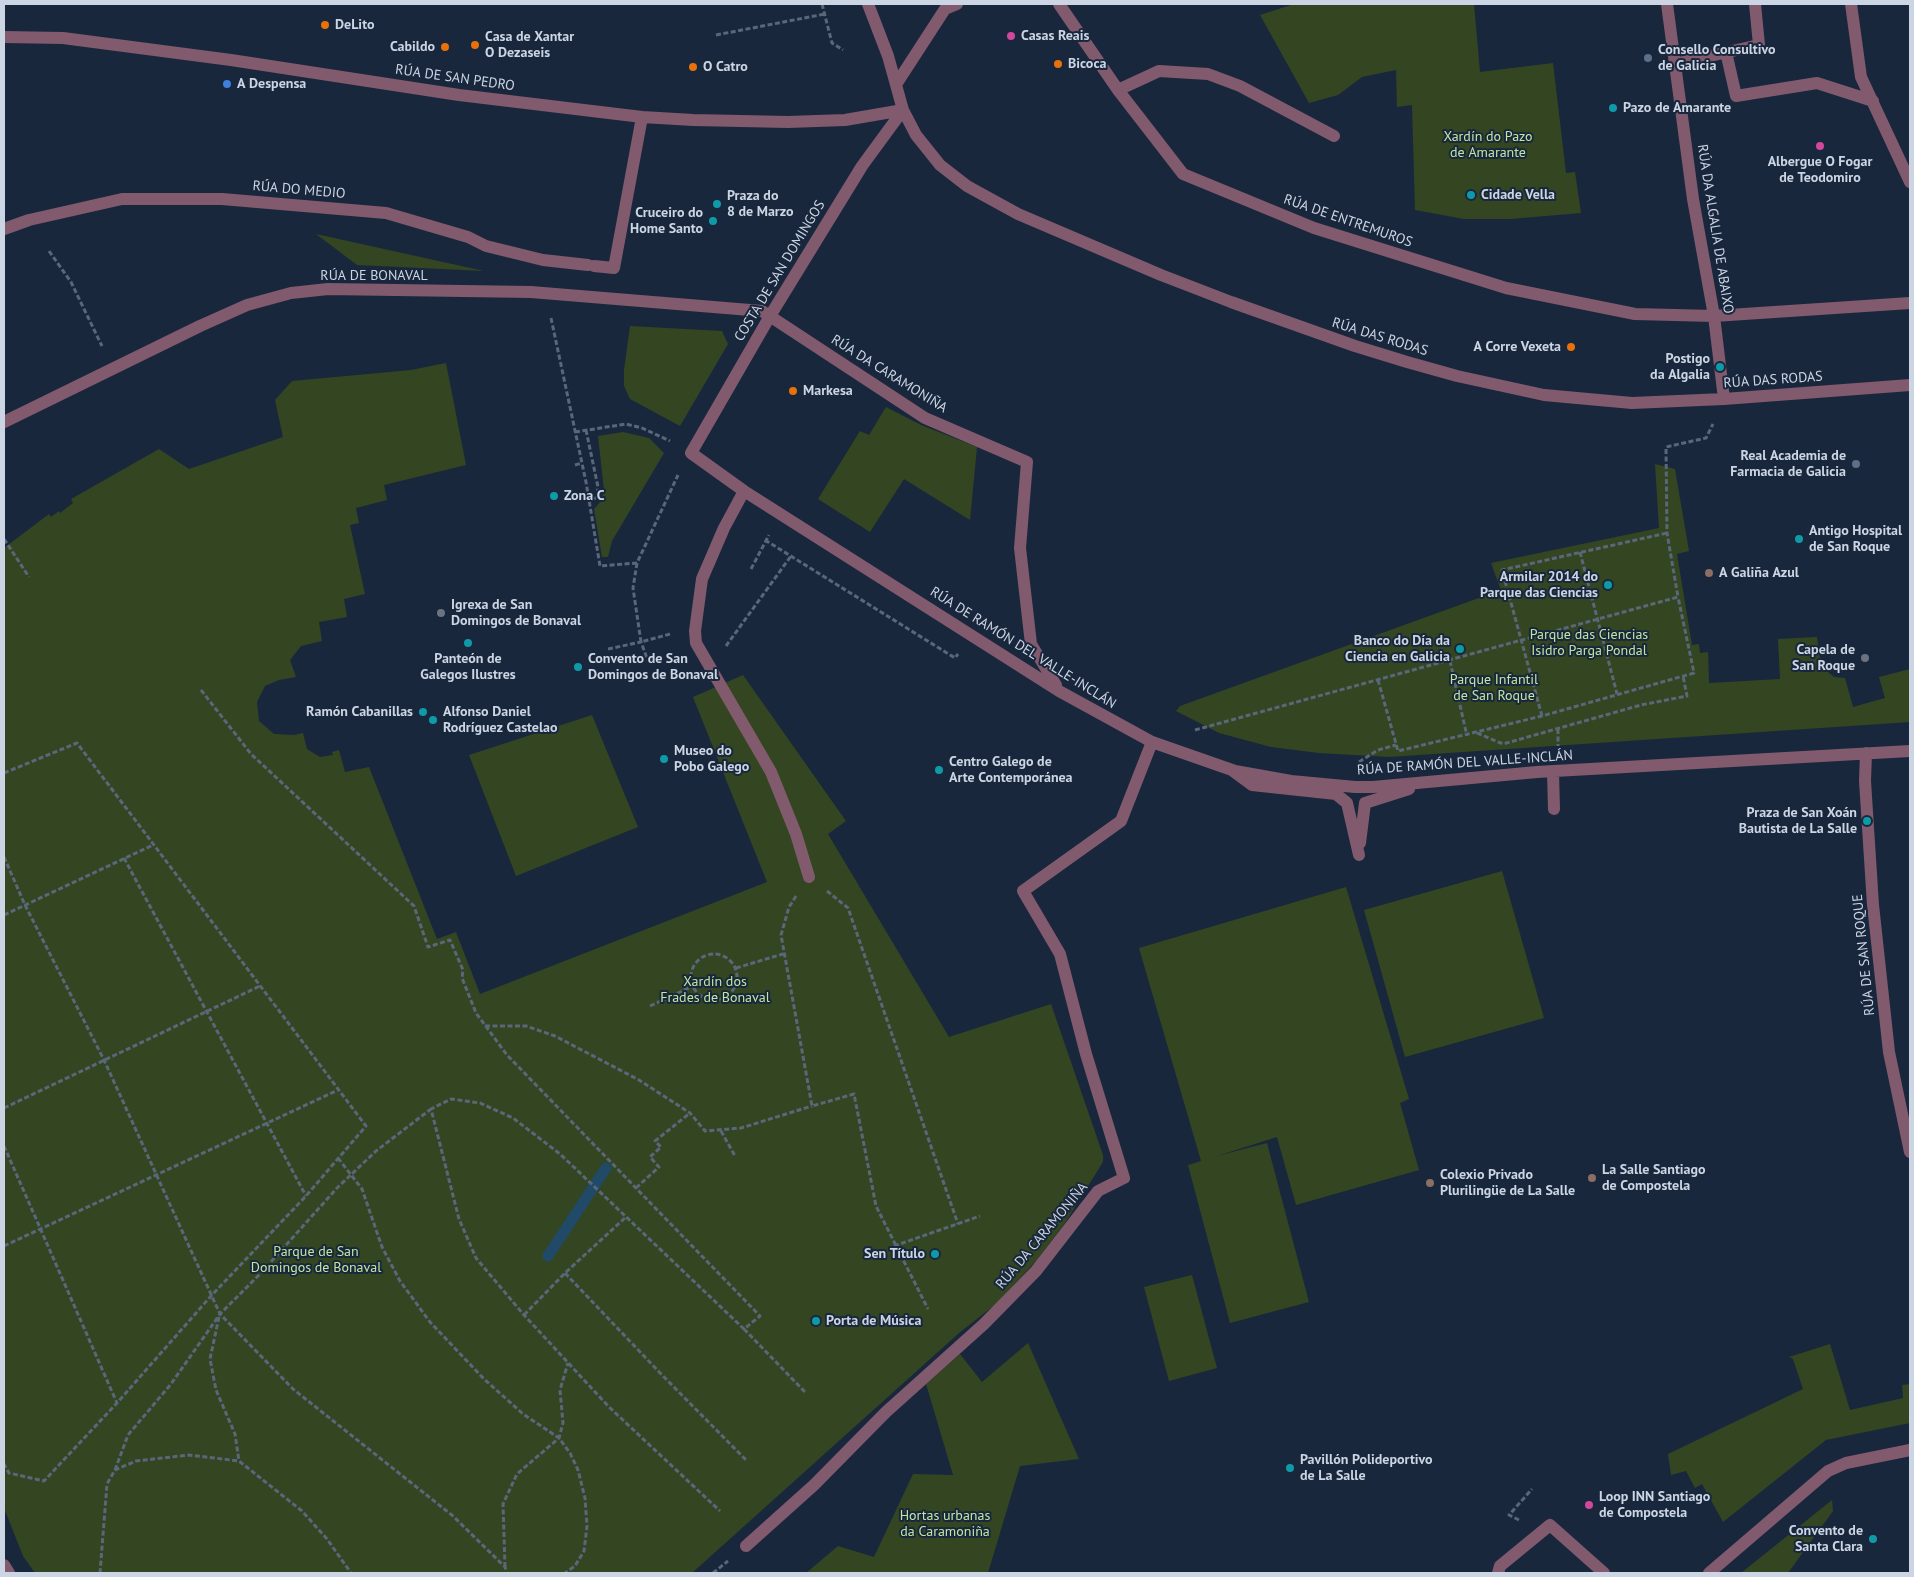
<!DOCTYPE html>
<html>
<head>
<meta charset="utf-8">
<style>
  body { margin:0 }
  #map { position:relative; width:1914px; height:1577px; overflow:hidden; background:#19273d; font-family:"PT Sans",sans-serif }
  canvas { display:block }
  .frame { position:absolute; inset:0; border:5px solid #cbd5e3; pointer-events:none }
</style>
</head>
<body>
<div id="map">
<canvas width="1914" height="1577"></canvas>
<div class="frame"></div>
</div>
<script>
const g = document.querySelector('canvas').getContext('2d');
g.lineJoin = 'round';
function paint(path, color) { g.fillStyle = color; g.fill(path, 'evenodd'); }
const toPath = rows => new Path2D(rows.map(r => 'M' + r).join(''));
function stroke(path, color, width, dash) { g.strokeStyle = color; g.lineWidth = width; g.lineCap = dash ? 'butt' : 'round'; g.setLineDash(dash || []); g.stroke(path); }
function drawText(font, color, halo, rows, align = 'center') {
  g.font = font + ' "PT Sans",sans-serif'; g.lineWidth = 4; g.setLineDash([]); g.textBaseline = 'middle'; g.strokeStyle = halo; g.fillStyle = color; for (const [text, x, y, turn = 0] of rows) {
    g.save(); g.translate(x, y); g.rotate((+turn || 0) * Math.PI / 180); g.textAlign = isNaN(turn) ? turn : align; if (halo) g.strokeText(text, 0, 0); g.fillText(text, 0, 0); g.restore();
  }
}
paint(toPath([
  [1294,4,1474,4,1480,72,1553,63,1566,173,1575,172,1581,213,1510,219,1464,219,1415,210,1412,105,1397,107,1396,70,1362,77,1338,95,1309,103,1260,15],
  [316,234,484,271,357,265],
  [630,326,722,331,728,344,680,426,630,399,624,386,624,370],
  [446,363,466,465,384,485,387,500,356,508,359,523,350,525,365,594,344,599,347,617,319,622,322,641,301,646,290,660,296,677,279,680,265,686,257,702,259,721,274,734,294,735,303,733,307,749,320,757,333,755,332,752,339,750,345,772,369,767,437,939,456,932,480,994,767,882,693,697,743,675,846,821,828,834,949,1037,1051,1004,1103,1155,1103,1162,1065,1223,1036,1261,996,1304,959,1333,692,1573,35,1573,23,1556,4,1508,4,548,49,514,51,517,59,511,60,513,73,503,71,499,159,449,189,469,283,437,275,400,292,381,411,370],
  [886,407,921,425,977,447,970,520,904,479,870,532,818,499,860,431,869,435],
  [623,432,649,438,664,453,612,541,608,557,602,557,594,509,601,501,604,490,598,436],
  [1655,464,1675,469,1689,551,1677,554,1692,645,1699,644,1700,653,1708,652,1709,683,1780,679,1778,639,1817,637,1821,666,1834,677,1845,678,1853,707,1885,698,1879,677,1910,669,1910,722,1389,757,1319,753,1271,747,1219,733,1176,711,1180,706,1501,590,1491,563,1659,528],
  [592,715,638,827,516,876,469,755],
  [1502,871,1544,1018,1405,1057,1364,910],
  [1346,887,1409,1099,1400,1103,1419,1170,1296,1205,1277,1137,1217,1156,1267,1143,1309,1302,1230,1323,1188,1165,1201,1161,1139,948],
  [1192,1275,1217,1368,1169,1381,1144,1287],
  [1028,1343,1079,1459,1020,1466,988,1573,806,1573,838,1546,874,1557,913,1474,953,1475,926,1384,960,1354,982,1382],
  [1830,1344,1850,1410,1903,1398,1902,1385,1910,1384,1910,1423,1826,1440,1723,1522,1702,1484,1695,1488,1686,1471,1671,1475,1668,1454,1803,1389,1793,1359,1789,1357],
  [1832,1500,1833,1511,1788,1573,1741,1573]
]), '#334621');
stroke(toPath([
  [548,1256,606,1168]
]), '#214a68', 11);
stroke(toPath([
  [822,4,832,43,843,50],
  [716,35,825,14],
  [49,251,71,282,102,346],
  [551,318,586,482,600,566,637,563],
  [586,430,598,487,597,497,589,502],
  [575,432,626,424,642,428,670,441],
  [575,465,582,463],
  [4,539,29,577],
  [765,540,955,658,958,654],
  [1580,552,1617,694],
  [751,569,769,535],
  [670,634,641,642,633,588,637,563,678,475],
  [726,646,791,556],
  [608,649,641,642,648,661],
  [1450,661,1467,736],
  [1378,680,1398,751,1542,716,1694,673,1678,597],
  [201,690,251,754,414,906,428,947,450,940,463,970,462,978,476,1013,507,1055,760,1316,744,1329,560,1154,513,1118,480,1103,451,1099,431,1109,459,1219,476,1258,524,1315,609,1407,720,1511],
  [1542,716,1502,570,1667,533],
  [1558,729,1558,746],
  [1195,730,1678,597,1667,533,1666,447,1706,438,1713,424],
  [1477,733,1503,744,1641,705,1687,696,1683,676],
  [1359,762,1378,750,1396,745],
  [4,773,77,743,366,1126,306,1196,211,1296,117,1403,44,1481,9,1473,4,1464],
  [4,857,25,905,104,1060,220,1314,293,1389,453,1516,505,1567,507,1573],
  [124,858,306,1196],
  [827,891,848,908,958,1224],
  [796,896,789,907,781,935,812,1106,854,1094,876,1206,928,1309],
  [4,915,153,845],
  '691 977a23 23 0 1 1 46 0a23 23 0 1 1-46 0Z',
  [736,968,783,954],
  [650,1006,693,986],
  [485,1026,526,1026,555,1036,639,1080,690,1113,705,1131,741,1128,812,1106],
  [4,1108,260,986],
  [721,1131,735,1156],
  [4,1146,117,1403],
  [338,1158,362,1189,382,1247,400,1281,430,1322,484,1379,523,1414,559,1438,570,1453,578,1470,585,1498,587,1526,584,1551,575,1566,565,1573],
  [636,1188,659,1167,650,1157,661,1147,655,1141,690,1113],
  [4,1246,338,1090],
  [894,1246,980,1216],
  [565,1273,662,1375,747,1461],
  [524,1315,565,1273,626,1217],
  [219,1317,210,1359,216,1390,235,1434,239,1461],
  [744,1329,805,1392],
  [115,1470,128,1435,171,1384,220,1314,262,1272,337,1188,376,1151,431,1109],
  [1519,1520,1509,1515,1532,1489],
  [505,1567,503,1504,517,1474,559,1438,563,1423,560,1390,568,1363],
  [100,1573,107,1484,115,1470,136,1461,189,1455,239,1461,302,1511,327,1539,351,1573],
  [713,1573,728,1561]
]), '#5a6679', 3, [5, 2.5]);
stroke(toPath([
  [868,4,888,56,903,110,916,135,940,165,967,186,1018,214,1161,275,1231,302,1355,346,1407,362,1457,376,1544,395,1632,403,1724,399,1910,385],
  [1059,4,1118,90,1183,174,1314,228,1506,288,1635,314,1714,316,1910,303],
  [1667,4,1693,199,1714,316,1724,399],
  [1851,4,1861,77,1910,182],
  [4,37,63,38,231,60,459,95,642,117,693,120,788,122,845,120,903,110],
  [1726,52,1736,96,1817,83,1873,101],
  [1674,64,1759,45,1755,4],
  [897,83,945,9,957,4],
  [1118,90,1159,71,1208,74,1240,86,1334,136],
  [903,110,862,166,770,316,691,453,744,491,1059,691,1152,742,1235,771,1291,781,1355,787,1373,787,1537,772,1910,751],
  [4,229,29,220,122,199,222,199,386,213,468,237,486,246,543,260,588,265],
  [594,266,614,268,642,117],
  [4,422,200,326,247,305,291,293,328,289,531,292,762,311,925,418,1027,462,1020,548,1031,644,1056,685],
  [744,491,724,528,702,579,695,631,696,643,771,772,796,834,809,877],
  [1866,753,1865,781,1873,905,1889,1052,1910,1152],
  [1233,771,1252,785,1336,794,1347,803,1359,855],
  [1553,772,1554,809],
  [1360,843,1365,803,1409,789],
  [746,1546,814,1485,886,1412,984,1324,1036,1271,1098,1191,1124,1178,1086,1054,1060,954,1023,891,1121,821,1152,742],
  [4,1565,9,1573],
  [1498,1573,1500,1566,1550,1525,1604,1573],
  [1709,1573,1828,1471,1846,1463,1910,1450]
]), '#815a6e', 12);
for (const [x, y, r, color] of [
  [325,25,5,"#e8710a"],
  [1011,36,5,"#d1479c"],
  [475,45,5,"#e8710a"],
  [445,47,5,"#e8710a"],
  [1648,58,5,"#5c6f8a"],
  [1058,64,5,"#e8710a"],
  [693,67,5,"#e8710a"],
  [227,84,5,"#3f7fe0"],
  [1613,108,5,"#0f9aa8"],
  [1820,146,5,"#d1479c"],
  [1471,195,5,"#0f9aa8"],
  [717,204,5,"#0f9aa8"],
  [713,221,5,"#0f9aa8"],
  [1571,347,5,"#e8710a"],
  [1720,367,5,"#0f9aa8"],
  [793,391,5,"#e8710a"],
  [1856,464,5,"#5c6f8a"],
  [554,496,5,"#0f9aa8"],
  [1799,539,5,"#0f9aa8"],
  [1709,573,5,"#8d6e63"],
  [1608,585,5,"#0f9aa8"],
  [441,613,5,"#6b7280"],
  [468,643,5,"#0f9aa8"],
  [1460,649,5,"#0f9aa8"],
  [1865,658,5,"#6b7280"],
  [578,667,5,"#0f9aa8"],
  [423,712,5,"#0f9aa8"],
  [433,720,5,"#0f9aa8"],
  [664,759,5,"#0f9aa8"],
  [939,770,5,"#0f9aa8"],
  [1867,821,5,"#0f9aa8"],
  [1592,1178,5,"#8d6e63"],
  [1430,1183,5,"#8d6e63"],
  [935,1254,5,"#0f9aa8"],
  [816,1321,5,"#0f9aa8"],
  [1290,1468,5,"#0f9aa8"],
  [1589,1505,5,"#d1479c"],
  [1873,1539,5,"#0f9aa8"]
]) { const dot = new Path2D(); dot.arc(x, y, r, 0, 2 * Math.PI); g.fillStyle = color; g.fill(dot); stroke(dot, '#19273d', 2); }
drawText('bold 14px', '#cbd5e3', '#19273d', [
  ["DeLito",335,25],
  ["Casas Reais",1021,36],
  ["Casa de Xantar",485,37],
  ["O Dezaseis",485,53],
  ["Cabildo",435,47,"right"],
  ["Consello Consultivo",1658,50],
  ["de Galicia",1658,66],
  ["Bicoca",1068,64],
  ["O Catro",703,67],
  ["A Despensa",237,84],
  ["Pazo de Amarante",1623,108],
  ["Albergue O Fogar",1820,162,"center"],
  ["de Teodomiro",1820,178,"center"],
  ["Cidade Vella",1481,195],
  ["Praza do",727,196],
  ["8 de Marzo",727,212],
  ["Cruceiro do",703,213,"right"],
  ["Home Santo",703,229,"right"],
  ["A Corre Vexeta",1561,347,"right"],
  ["Postigo",1710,359,"right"],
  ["da Algalia",1710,375,"right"],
  ["Markesa",803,391],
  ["Real Academia de",1846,456,"right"],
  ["Farmacia de Galicia",1846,472,"right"],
  ["Zona C",564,496],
  ["Antigo Hospital",1809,531],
  ["de San Roque",1809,547],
  ["A Galiña Azul",1719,573],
  ["Armilar 2014 do",1598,577,"right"],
  ["Parque das Ciencias",1598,593,"right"],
  ["Igrexa de San",451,605],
  ["Domingos de Bonaval",451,621],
  ["Banco do Día da",1450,641,"right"],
  ["Ciencia en Galicia",1450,657,"right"],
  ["Capela de",1855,650,"right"],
  ["San Roque",1855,666,"right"],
  ["Panteón de",468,659,"center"],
  ["Galegos Ilustres",468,675,"center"],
  ["Convento de San",588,659],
  ["Domingos de Bonaval",588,675],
  ["Ramón Cabanillas",413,712,"right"],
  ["Alfonso Daniel",443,712],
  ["Rodríguez Castelao",443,728],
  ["Museo do",674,751],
  ["Pobo Galego",674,767],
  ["Centro Galego de",949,762],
  ["Arte Contemporánea",949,778],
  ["Praza de San Xoán",1857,813,"right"],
  ["Bautista de La Salle",1857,829,"right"],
  ["La Salle Santiago",1602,1170],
  ["de Compostela",1602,1186],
  ["Colexio Privado",1440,1175],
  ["Plurilingüe de La Salle",1440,1191],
  ["Sen Título",925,1254,"right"],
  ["Porta de Música",826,1321],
  ["Pavillón Polideportivo",1300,1460],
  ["de La Salle",1300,1476],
  ["Loop INN Santiago",1599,1497],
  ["de Compostela",1599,1513],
  ["Convento de",1863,1531,"right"],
  ["Santa Clara",1863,1547,"right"]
], 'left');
drawText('14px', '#cbd5e3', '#19273d', [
  ["RÚA DE SAN PEDRO",455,78,8],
  ["RÚA DO MEDIO",299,190,5],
  ["RÚA DE ENTREMUROS",1348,221,19],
  ["RÚA DA ALGALIA DE ABAIXO",1715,229,81],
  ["COSTA DE SAN DOMINGOS",780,271,-59],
  ["RÚA DE BONAVAL",374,276],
  ["RÚA DAS RODAS",1380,337,17],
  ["RÚA DA CARAMONIÑA",889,374,32],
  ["RÚA DAS RODAS",1773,380,-4],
  ["RÚA DE RAMÓN DEL VALLE-INCLÁN",1023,648,32],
  ["RÚA DE RAMÓN DEL VALLE-INCLÁN",1465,763,-4],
  ["RÚA DE SAN ROQUE",1864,955,-96],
  ["RÚA DA CARAMONIÑA",1042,1236,-50]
]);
drawText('14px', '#c1e6a2', '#19273d', [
  ["Xardín do Pazo",1488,137],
  ["de Amarante",1488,153],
  ["Parque das Ciencias",1589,635],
  ["Isidro Parga Pondal",1589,651],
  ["Parque Infantil",1494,680],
  ["de San Roque",1494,696],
  ["Xardín dos",715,982],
  ["Frades de Bonaval",715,998],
  ["Parque de San",316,1252],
  ["Domingos de Bonaval",316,1268],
  ["Hortas urbanas",945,1516],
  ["da Caramoniña",945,1532]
]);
</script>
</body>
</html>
